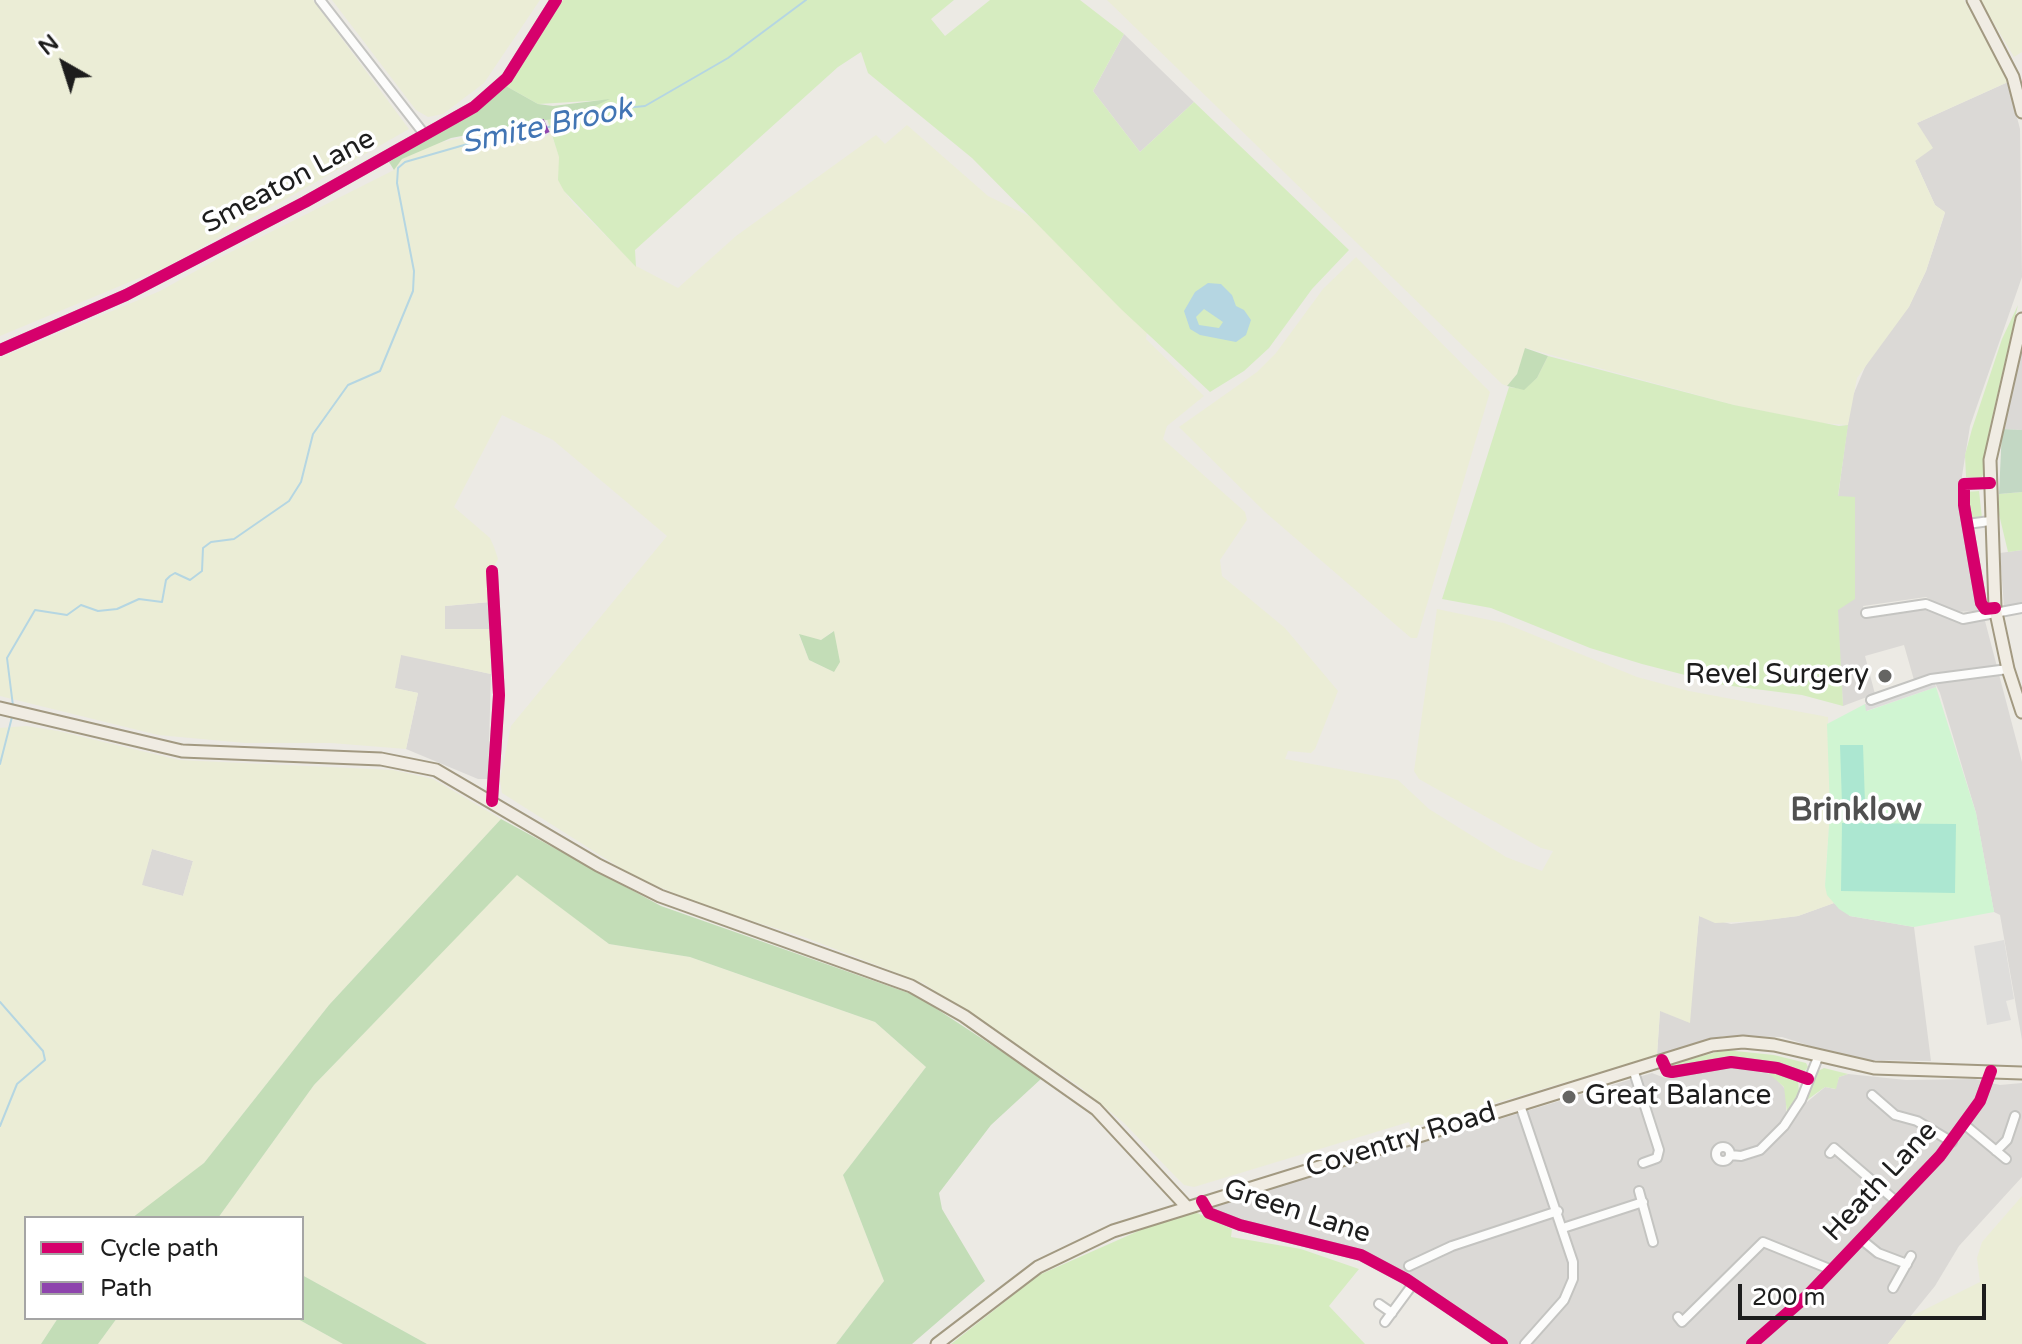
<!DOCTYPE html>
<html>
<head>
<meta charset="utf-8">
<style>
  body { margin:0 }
  #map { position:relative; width:2022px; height:1344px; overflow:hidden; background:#eceae4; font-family:"Varela Round",sans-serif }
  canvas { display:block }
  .legend { position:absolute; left:24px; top:1216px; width:280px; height:104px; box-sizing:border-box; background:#fff; border:2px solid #a5a5a5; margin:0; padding:10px 14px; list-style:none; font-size:24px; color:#1d1d1d }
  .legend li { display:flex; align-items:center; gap:16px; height:40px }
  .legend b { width:40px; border:2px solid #a5a5a5 }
  .north { position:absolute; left:24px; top:24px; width:80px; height:80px; -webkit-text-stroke:6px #fff; paint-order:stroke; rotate:321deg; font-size:22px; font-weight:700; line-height:32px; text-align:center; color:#1d1d1d }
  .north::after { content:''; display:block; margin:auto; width:28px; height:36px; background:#1d1d1d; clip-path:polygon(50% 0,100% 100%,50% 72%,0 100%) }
  .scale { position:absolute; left:1738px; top:1284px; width:248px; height:36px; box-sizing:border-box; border:4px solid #1d1d1d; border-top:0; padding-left:10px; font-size:24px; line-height:28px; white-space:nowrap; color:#1d1d1d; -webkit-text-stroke:6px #fff; paint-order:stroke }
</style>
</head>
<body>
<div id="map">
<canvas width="2022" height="1344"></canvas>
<ul class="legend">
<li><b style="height:10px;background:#d6006c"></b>Cycle path</li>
<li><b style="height:10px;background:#8e44ad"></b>Path</li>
</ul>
<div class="north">N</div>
<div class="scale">200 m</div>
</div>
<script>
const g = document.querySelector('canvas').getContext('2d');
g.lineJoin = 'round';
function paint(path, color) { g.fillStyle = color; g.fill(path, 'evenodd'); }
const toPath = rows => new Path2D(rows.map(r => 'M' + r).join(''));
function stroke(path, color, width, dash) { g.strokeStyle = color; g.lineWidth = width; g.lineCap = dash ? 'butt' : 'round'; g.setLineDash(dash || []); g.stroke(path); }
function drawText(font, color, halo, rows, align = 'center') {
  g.font = font + ' "Varela Round",sans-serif'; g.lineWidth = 7; g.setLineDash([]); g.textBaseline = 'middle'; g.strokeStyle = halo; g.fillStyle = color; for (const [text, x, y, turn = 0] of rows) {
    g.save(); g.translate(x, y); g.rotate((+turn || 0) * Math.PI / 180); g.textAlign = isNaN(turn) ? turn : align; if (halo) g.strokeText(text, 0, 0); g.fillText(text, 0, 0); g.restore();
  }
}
paint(toPath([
  [1124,34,1194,102,1140,152,1093,91],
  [2008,82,2020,129,2022,277,1970,426,1961,482,1982,611,1953,612,1926,597,1863,606,1865,618,1925,609,1954,619,1985,621,2022,762,2022,1040,2000,915,1994,912,1976,813,1940,693,1931,675,1914,680,1904,645,1865,656,1875,694,1843,706,1837,610,1854,497,1838,497,1851,400,1868,360,1909,306,1926,271,1945,213,1935,205,1915,161,1917,123],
  [2022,344,2022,430,2002,429],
  [2022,550,2022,602,2004,607,2000,553],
  [490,602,490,629,445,629,445,606],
  [401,654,491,674,488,779,478,779,406,749,418,693,394,688],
  [152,849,193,861,183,896,141,885],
  [1834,903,1850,916,1914,927,1931,1061,1855,1060,1782,1037,1724,1036,1657,1055,1660,1010,1689,1022,1699,916,1731,924,1798,916],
  [1727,1067,1772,1074,1786,1090,1786,1112,1795,1117,1801,1107,1825,1087,1835,1089,1839,1077,1848,1074,1906,1080,1975,1079,2000,1085,2022,1083,2022,1177,1959,1246,1935,1286,1888,1344,1496,1344,1368,1260,1216,1214,1209,1207,1652,1073,1665,1078]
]), '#dbd9d6');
paint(toPath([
  [0,0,313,0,409,129,168,266,0,336],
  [332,0,540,0,484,83,443,114,428,117,416,110],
  [1107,0,1964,0,2008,82,1917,123,1933,148,1915,161,1935,205,1945,212,1926,271,1909,307,1857,378,1848,425,1821,423,1734,405,1526,348,1517,374,1507,386,1502,384],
  [1980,0,2022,0,2022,52,2014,57],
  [530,123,540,141,551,133,559,156,564,191,573,203,636,266,678,288,736,236,876,135,885,144,907,125,988,196,1029,216,1147,331,1146,339,1204,396,1167,426,1163,439,1245,512,1247,520,1220,560,1222,576,1285,628,1338,691,1315,749,1311,753,1288,751,1285,759,1398,780,1429,809,1506,857,1542,871,1553,851,1541,848,1419,779,1414,771,1437,609,1504,623,1637,677,1689,691,1828,717,1830,810,1825,886,1834,903,1798,916,1760,921,1715,923,1699,916,1690,1023,1660,1011,1657,1055,1411,1128,1409,1122,1194,1187,1184,1185,1176,1177,1124,1123,1079,1086,923,983,804,937,710,908,633,876,502,793,500,779,511,726,667,536,553,440,502,415,454,507,490,538,494,547,498,559,492,571,490,602,445,606,445,629,490,629,491,674,401,655,395,688,418,693,406,749,331,743,245,743,158,735,0,696,0,358,160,291,219,258,394,170,402,159,433,144],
  [833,631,834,672,809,660,799,635,821,640],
  [1356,257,1490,392,1417,638,1411,638,1265,512,1179,427,1257,372,1276,353,1323,289],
  [26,726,58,731,179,760,393,770,433,779,501,819,329,1005,204,1163,171,1192,132,1218,26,1218,26,1318,58,1318,41,1344,0,1344,0,728],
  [152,849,193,861,183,896,142,885],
  [517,874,609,944,690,957,875,1022,926,1067,843,1175,884,1281,836,1344,427,1344,302,1275,302,1218,218,1218,314,1085],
  [2022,1196,2022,1344,1888,1344,1908,1318,1980,1282,1977,1258,1982,1242],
  [117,1318,296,1318,343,1344,98,1344]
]), '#ebedd6');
paint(toPath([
  [563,0,954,0,931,19,945,36,990,0,1080,0,1124,34,1093,91,1140,152,1194,102,1349,250,1312,289,1269,348,1244,371,1210,392,1121,309,972,158,868,73,861,52,838,67,635,250,636,267,564,191,558,180,559,157,547,119,578,114,606,100,538,104,506,86],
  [2018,305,1989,431,1985,472,1981,478,1966,477,1965,455,1972,429,2002,339],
  [1548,356,1734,405,1839,426,1848,425,1838,496,1855,497,1855,599,1838,610,1843,706,1802,695,1724,685,1642,664,1590,648,1491,608,1442,599,1509,387,1524,389,1537,378],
  [1979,491,1982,518,1971,520,1966,492],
  [2022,492,2022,550,2008,552,1998,510,1999,494],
  [1725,1050,1774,1055,1806,1063,1808,1067,1803,1073,1773,1064,1724,1059,1670,1068,1668,1065],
  [1824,1068,1848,1074,1839,1077,1836,1089,1825,1087,1807,1100,1814,1073],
  [1766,1071,1798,1080,1799,1092,1787,1113,1784,1087],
  [1179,1213,1197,1213,1232,1229,1231,1237,1301,1249,1359,1269,1329,1306,1365,1344,951,1344,1039,1275]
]), '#d6ecc0');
paint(toPath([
  [506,86,538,104,553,106,610,99,578,114,451,138,402,159,394,170,389,162,483,105],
  [1525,348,1548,356,1537,378,1524,390,1507,386,1517,374],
  [834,631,840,662,834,672,809,660,799,634,821,640],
  [501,819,661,906,917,996,1042,1078,991,1125,939,1193,942,1209,985,1281,912,1344,836,1344,884,1281,843,1175,926,1067,875,1022,690,957,609,944,517,875,314,1085,218,1218,132,1218,204,1163,329,1005],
  [302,1275,427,1344,343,1344,296,1318,302,1318],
  [58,1318,117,1318,98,1344,41,1344]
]), '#c3ddb7');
paint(toPath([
  [2002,429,2022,430,2022,492,1999,494]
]), '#c3d8c4');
paint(toPath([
  [1936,687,1976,813,1994,912,1914,927,1850,916,1839,909,1827,895,1825,886,1830,810,1827,724,1865,704,1867,711]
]), '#d0f5d2');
paint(toPath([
  [1840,745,1863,745,1865,803,1842,804],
  [1842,823,1956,824,1955,893,1841,891]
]), '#ace7d1');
paint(toPath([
  [1934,681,1936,687,1866,711,1865,704],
  [2004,940,2014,999,2006,1001,2011,1020,1987,1025,1974,946]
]), '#dedddb');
paint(toPath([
  [1208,283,1221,284,1232,295,1236,306,1244,310,1251,320,1246,335,1236,342,1200,335,1190,329,1184,311,1195,292],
  [1204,309,1223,322,1219,328,1199,325,1196,317]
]), '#b5d6e2');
stroke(toPath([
  [13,706,7,658,35,610,67,615,81,605,98,611,117,609,139,599,162,602,166,580,170,576,175,573,190,580,202,571,203,548,211,542,234,539,289,501,301,482,313,434,348,385,380,371,413,291,414,271,397,183,398,168,405,162,499,135,555,126,615,109,645,106,728,58,806,0],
  [0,764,12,717],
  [0,1002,43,1051,45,1060,17,1084,0,1126]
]), '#b5d6e2', 2);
const minor = toPath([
  [320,0,425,135],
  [0,350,126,295,305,202,474,107,507,78,556,0],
  [1990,483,1964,484,1964,505,1981,603,1985,609,1995,608],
  [1967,524,1990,521],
  [1866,613,1926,604,1963,619,2022,608],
  [1871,700,1931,679,2008,669],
  [492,801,499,695,492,571],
  [1662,1060,1667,1071,1672,1072,1731,1062,1777,1068,1808,1079],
  [1633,1069,1659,1150,1657,1158,1643,1163],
  [1872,1095,1895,1115,1917,1121,1952,1142],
  [1520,1105,1573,1262,1573,1279,1564,1300,1525,1344],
  [1965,1125,2006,1159],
  '1716 1154a7 7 0 1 1 14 0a7 7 0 1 1-14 0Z',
  [1996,1151,2007,1140,2015,1116],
  [1830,1153,1834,1148,1897,1202],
  [1730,1155,1741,1156,1760,1150,1784,1126,1801,1100,1819,1055],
  [1639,1191,1653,1242],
  [1202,1201,1209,1213,1240,1225,1361,1255,1406,1279,1502,1344],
  [1563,1228,1643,1202],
  [1862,1240,1878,1253,1907,1264],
  [1409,1266,1452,1246,1558,1211],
  [1893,1288,1911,1256],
  [1379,1304,1392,1313],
  [1678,1317,1682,1322,1763,1242,1832,1270],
  [1385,1322,1413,1284],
  [1752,1344,1809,1294,1940,1156,1980,1101,1991,1071]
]);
const major = toPath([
  [1973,0,2013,77,2022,112],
  [2022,319,1990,460,1995,608,2008,669,2022,712],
  [0,708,182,751,381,759,436,770,598,865,660,896,911,986,964,1016,1096,1109,1186,1206],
  [937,1344,1038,1267,1113,1231,1712,1045,1743,1042,1774,1045,1874,1068,2022,1073]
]);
stroke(minor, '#c4c4c1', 12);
stroke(major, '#a29981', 15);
stroke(minor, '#fcfcfb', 8);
stroke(major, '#f0ece3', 11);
stroke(toPath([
  [539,121,545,134]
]), '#8e44ad', 10, [20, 10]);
stroke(toPath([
  [0,350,126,295,305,202,474,107,507,78,556,0],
  [1990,483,1964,484,1964,505,1981,603,1985,609,1995,608],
  [492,801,499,695,492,571],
  [1662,1060,1667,1071,1672,1072,1731,1062,1777,1068,1808,1079],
  [1202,1201,1209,1213,1240,1225,1361,1255,1406,1279,1502,1344],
  [1752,1344,1809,1294,1940,1156,1980,1101,1991,1071]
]), '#d6006c', 12);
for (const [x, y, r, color] of [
  [1885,676,8,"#656563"],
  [1569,1097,8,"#656563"]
]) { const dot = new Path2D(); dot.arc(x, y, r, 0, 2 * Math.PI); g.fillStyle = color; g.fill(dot); stroke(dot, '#fff', 3); }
drawText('28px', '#1d1d1d', '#fff', [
  ["Smeaton Lane",289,182,-28],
  ["Coventry Road",1401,1141,-17],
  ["Heath Lane",1881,1182,-47],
  ["Green Lane",1297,1212,18]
]);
drawText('28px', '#1d1d1d', '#fff', [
  ["Revel Surgery",1869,676],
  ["Great Balance",1585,1097,"left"]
], 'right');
drawText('italic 30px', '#4275b4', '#fff', [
  ["Smite Brook",547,127,-12]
]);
drawText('bold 32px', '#505050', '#fff', [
  ["Brinklow",1856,812]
]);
</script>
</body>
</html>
